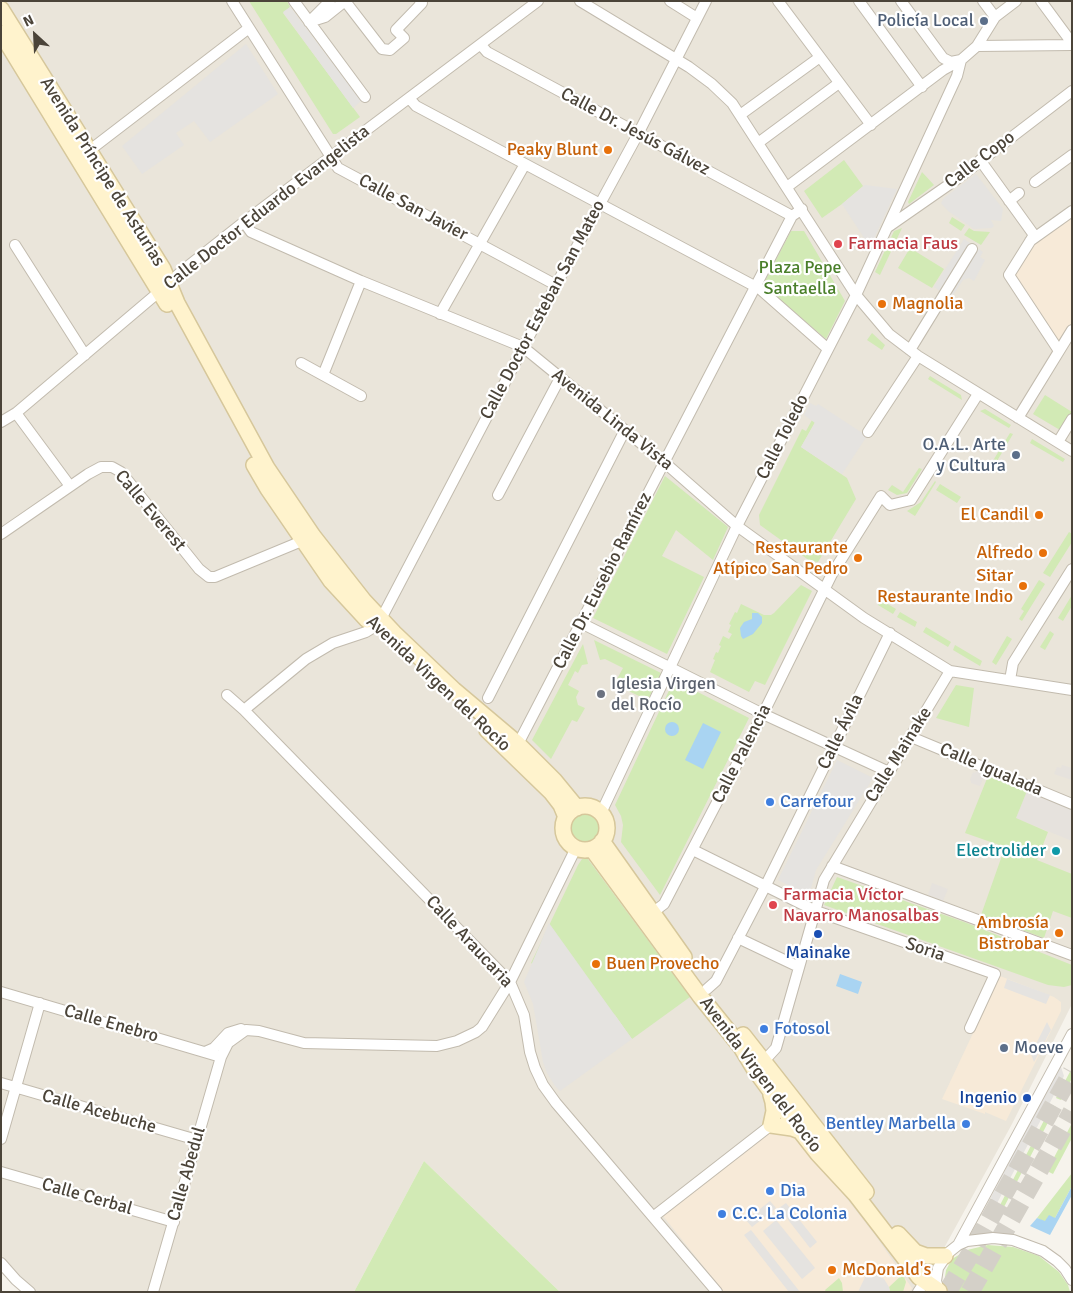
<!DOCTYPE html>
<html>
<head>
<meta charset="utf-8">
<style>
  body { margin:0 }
  #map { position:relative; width:1073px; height:1293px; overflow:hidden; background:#f6f3ec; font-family:Signika,sans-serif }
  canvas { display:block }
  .frame { position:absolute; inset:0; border:2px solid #4b4439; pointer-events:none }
  .north { position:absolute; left:10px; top:10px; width:50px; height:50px; -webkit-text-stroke:4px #fff; paint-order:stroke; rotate:335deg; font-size:14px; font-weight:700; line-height:20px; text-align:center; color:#4b4439 }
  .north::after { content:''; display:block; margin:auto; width:18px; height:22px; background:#4b4439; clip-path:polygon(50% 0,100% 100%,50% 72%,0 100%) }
</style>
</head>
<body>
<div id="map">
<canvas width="1073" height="1293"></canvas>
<div class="frame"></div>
<div class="north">N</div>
</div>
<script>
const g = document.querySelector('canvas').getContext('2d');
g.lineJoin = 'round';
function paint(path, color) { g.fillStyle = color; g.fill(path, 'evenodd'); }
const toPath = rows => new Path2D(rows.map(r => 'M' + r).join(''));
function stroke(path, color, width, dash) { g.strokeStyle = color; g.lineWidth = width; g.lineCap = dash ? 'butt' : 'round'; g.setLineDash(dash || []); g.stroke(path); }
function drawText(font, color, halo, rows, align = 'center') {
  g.font = font + ' Signika,sans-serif'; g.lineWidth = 4.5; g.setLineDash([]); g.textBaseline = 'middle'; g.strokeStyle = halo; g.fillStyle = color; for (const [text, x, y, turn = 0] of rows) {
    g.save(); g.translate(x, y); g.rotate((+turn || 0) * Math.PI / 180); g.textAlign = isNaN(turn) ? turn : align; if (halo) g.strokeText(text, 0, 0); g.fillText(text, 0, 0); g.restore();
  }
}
paint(toPath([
  [1,1,1072,1,1072,1004,1012,1124,920,1292,560,1292,424,1161,354,1292,30,1292,1,1263]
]), '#eae5da');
paint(toPath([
  [1072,211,1072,330,1059,351,1009,275,1029,242],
  [1000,976,1054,997,1061,1002,1061,1011,1006,1121,985,1112,985,1114,942,1099],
  [786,1120,875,1235,912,1288,910,1292,724,1292,663,1216]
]), '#f7ead8');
paint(toPath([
  [1062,765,1072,768,1072,780,1054,774,1057,767,1061,768],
  [976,771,981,773,980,775,984,776,980,786,971,783,971,781,970,780,973,772,975,773],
  [1027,791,1072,809,1072,841,1016,818],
  [932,883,948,889,943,901,928,895]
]), '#e6e2dd');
paint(toPath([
  [249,1,287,1,290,7,283,13,360,117,336,134,333,134],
  [844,160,863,186,842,204,822,218,804,191],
  [922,172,934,185,909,204,908,202],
  [952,217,965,225,961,231,949,223],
  [902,228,880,275,875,272,894,231],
  [969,228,974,231,990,232,981,245,964,235],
  [791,231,804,231,845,301,826,339,763,285],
  [910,248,944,269,932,288,898,268],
  [872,333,885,345,882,350,867,340],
  [930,376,961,395,962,400,928,379],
  [1045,395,1072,412,1060,430,1033,414],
  [985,409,1011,425,1009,428,980,411],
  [812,420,815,422,801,447,847,478,856,499,818,562,810,561,760,525,759,515,802,429,806,431],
  [1010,433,1013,434,997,461,994,459],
  [1032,439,1065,459,1063,462,1030,443],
  [919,468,922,469,907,493,897,495,888,490,892,485,903,492],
  [665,476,728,527,713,560,676,530,662,556,704,577,667,654,593,618],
  [935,481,936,482,915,516,907,511,921,502],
  [940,484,961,497,957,503,936,490],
  [1069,532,1072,534,1072,542,1050,577,1043,573],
  [1039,580,1045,584,1022,621,1019,619,1024,611,1021,609],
  [801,585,812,591,765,685,755,681,749,692,710,672,715,660,713,659,716,652,718,653,721,646,719,645,723,636,729,639,732,634,728,632,731,625,729,624,735,612,737,613,741,604,764,615,771,615,774,613],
  [1072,595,1072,606,1063,621,1058,618],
  [881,600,896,609,893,614,878,605],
  [900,612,917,622,915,627,897,617],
  [926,627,951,642,948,647,923,632],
  [1050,631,1054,634,1045,650,1040,647],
  [1007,636,1012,639,996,665,992,662],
  [594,640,661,673,648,700,626,690,624,683,617,679,623,668,605,659,600,660],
  [583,644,588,664,582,665,578,673,575,671,568,685,579,691,576,697,578,705,585,708,577,722,572,720,551,759,532,740],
  [955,645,982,661,980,666,953,650],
  [674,680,749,718,660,895,621,842,623,825,621,816,615,805],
  [956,685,974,688,969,727,936,718],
  [988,776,1027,791,1016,818,1048,832,1037,860,1072,874,1072,918,1053,911,1044,938,981,915,1005,847,965,833],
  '571 828a14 14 0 1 1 28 0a14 14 0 1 1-28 0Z',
  [587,858,690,997,632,1039,615,1015,531,963,578,865,582,859],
  [837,877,967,923,1072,965,1072,985,1064,987,1048,985,824,905],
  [1072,1068,1072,1078,1061,1100,1056,1098],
  [1052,1105,1056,1107,1028,1161,1024,1159],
  [1072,1123,1072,1138,1053,1174,1047,1171],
  [424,1161,560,1292,354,1292],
  [1019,1168,1023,1170,1002,1211,998,1209],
  [1072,1173,1072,1186,1055,1218,1045,1222,1037,1218],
  [988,1245,1013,1247,1039,1256,1059,1272,1068,1285,1070,1292,948,1292,945,1277,946,1270,952,1259,967,1250],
  [903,1274,906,1282,903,1292,890,1292,889,1287],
  [839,1278,842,1283,843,1292,826,1292,825,1290]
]), '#d2eab5');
paint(toPath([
  [290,7,361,101,353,108,283,12],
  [246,44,278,94,210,142,194,121,176,133,184,145,142,174,122,146],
  [976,174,1003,209,1001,221,991,220,994,226,992,228,974,229,948,211,941,203,944,198],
  [865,185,897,189,870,247,842,204],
  [964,239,983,252,980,257,985,260,974,281,969,278,963,280,951,298,934,287],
  [810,403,816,406,818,404,867,436,842,474,801,447,815,423,804,415],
  [837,760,873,778,816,870,809,896,778,880],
  [549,923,632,1039,560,1091,555,1086,547,1073,543,1062,533,1004,524,982],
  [1007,979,1050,995,1046,1004,1004,988],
  [1047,1022,1051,1030,1034,1062,1031,1054],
  [1060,1064,1064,1076,994,1209,991,1197],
  [770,1201,776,1208,752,1227,746,1220],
  [786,1203,817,1242,810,1248,779,1208],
  [776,1220,815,1268,802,1279,763,1231],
  [751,1230,800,1292,789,1292,744,1235],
  [869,1269,884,1279,889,1287,890,1292,858,1292]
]), '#e5e3e0');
paint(toPath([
  [752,613,758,613,762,617,762,623,753,634,743,639,741,636,740,628,744,622,752,619],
  '665 729a7 7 0 1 1 14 0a7 7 0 1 1-14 0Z',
  [703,723,721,732,703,769,685,760],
  [840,974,862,982,858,994,836,986],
  [1072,1186,1072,1195,1050,1235,1030,1226,1037,1218,1045,1221,1049,1215,1055,1218]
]), '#a9d4f2');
stroke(toPath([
  [947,1292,968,1258,1072,1072],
  [970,1292,1072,1112]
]), '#d4d0c8', 19, [19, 9]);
const street = toPath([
  [232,1,338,168,556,285],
  [294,1,365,97],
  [580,1,689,67,712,84,732,103,856,295,889,334,918,356,1072,451],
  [670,1,697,18],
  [778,1,871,125],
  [859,1,922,87],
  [983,1,995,17],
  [1041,1,1072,43],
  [310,21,330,1],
  [309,22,325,17,345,1,382,49,390,50,404,38,396,30,422,3,420,1],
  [481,45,487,52,792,216],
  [977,46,1072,45],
  [409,98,416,106,760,289,828,349],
  [740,115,820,57],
  [758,143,839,83],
  [90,150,249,28],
  [980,160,1034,235,1009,275,1059,351],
  [1035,182,1072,155],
  [787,187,943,70,961,60,977,46,995,17,1016,1],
  [1009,201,1019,193],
  [244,222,251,232,361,281,523,347,664,462,737,526,864,618,950,671,1072,690],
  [888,227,957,179,1072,91],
  [1030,241,1072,211],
  [15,245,85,355],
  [440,314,525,164],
  [910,350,972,249],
  [301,363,361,396],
  [323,375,361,281],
  [16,413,70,486],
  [1018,418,1072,330],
  [1,422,16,413,160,291,182,271,244,222,538,1],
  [868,432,918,356],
  [1058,442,1072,419],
  [498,495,560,378],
  [1,534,88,474,101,467,112,467,121,472,199,569,209,577,215,577,302,541],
  [581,623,763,714,889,772],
  [1010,680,1013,663,1072,569],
  [227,695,244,710,510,982,524,1015,530,1052,535,1068,543,1085,556,1103,717,1292],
  [488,698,624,432],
  [244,710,306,659,333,643,366,632,374,627,381,619,556,285,638,134,706,1],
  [911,737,1072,804],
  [518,744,792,216,802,209],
  [601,813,737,526,856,295,957,76,961,60,951,62,943,58,901,1],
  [693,850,816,911,995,974,970,1028],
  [832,866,1072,955],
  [652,913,664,904,763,714,832,574,881,496,890,505,911,500,978,394],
  [738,938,799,967],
  [707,989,716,981,766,885,890,633],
  [1,992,221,1057],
  [205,1052,214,1048,228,1033,241,1029],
  [764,1061,776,1048,824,880,950,671],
  [1,1083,197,1140],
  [1,1139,40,1003],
  [1,1172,174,1222],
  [653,1217,775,1122],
  [958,1245,1072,1034],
  [1,1263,16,1280,30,1292],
  [939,1291,936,1281,938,1268,948,1253,958,1245,967,1241,993,1238,1013,1240,1043,1251,1057,1261,1065,1269,1072,1280],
  [153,1292,221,1057,228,1043,246,1030,259,1031,304,1043,437,1046,457,1041,476,1032,482,1027,510,982,576,848],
  [918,1292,928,1277]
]);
const secondary = toPath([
  [1,9,163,269,177,303,267,468,313,536,364,601,394,633,454,690,518,744,554,780,577,808],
  [1,33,167,304],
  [254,465,268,489,331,581,367,620],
  [487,730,551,792,561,805,566,817],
  '563 828a22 22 0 1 1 44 0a22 22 0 1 1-44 0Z',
  [602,841,684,957],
  [592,849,700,996,741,1047,755,1070,793,1122,818,1154,856,1195,919,1277,939,1291],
  [743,1035,866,1192],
  [771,1095,773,1102,774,1111,771,1125,792,1128,800,1131],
  [898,1234,915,1252,926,1256,945,1256]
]);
stroke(street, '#c2bbae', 12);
stroke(secondary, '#d6c79b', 18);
stroke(street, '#fff', 10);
stroke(secondary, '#fff3cd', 15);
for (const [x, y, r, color] of [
  [984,21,5,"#5c6f8a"],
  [608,150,5,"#e8710a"],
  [838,244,5,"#e0444e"],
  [882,304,5,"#e8710a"],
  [1016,455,5,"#5c6f8a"],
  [1039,515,5,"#e8710a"],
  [1043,553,5,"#e8710a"],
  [858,558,5,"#e8710a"],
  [1023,586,5,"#e8710a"],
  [601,694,5,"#6b7280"],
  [770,802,5,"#3f7fe0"],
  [1056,851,5,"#0f9aa8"],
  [773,905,5,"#e0444e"],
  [1059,933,5,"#e8710a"],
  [818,934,5,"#1a4fb4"],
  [596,964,5,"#e8710a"],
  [764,1029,5,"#3f7fe0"],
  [1004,1048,5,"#5c6f8a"],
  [1027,1098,5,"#1a4fb4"],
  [966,1124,5,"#3f7fe0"],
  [770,1191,5,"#3f7fe0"],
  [722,1214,5,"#3f7fe0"],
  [832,1270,5,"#e8710a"]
]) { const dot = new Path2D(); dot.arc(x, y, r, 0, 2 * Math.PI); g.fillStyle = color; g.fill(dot); stroke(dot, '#fff', 2); }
drawText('18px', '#4e5e75', '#fff', [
  ["Policía Local",974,21],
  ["O.A.L. Arte",1006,445],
  ["y Cultura",1006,466],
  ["Moeve",1014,1048,"left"]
], 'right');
drawText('18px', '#4b4439', '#fff', [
  ["Calle Dr. Jesús Gálvez",635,132,28],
  ["Calle Copo",980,160,-37],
  ["Avenida Príncipe de Asturias",102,172,58],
  ["Calle Doctor Eduardo Evangelista",267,208,-38],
  ["Calle San Javier",413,208,28],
  ["Calle Doctor Esteban San Mateo",543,310,-62],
  ["Avenida Linda Vista",612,420,39],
  ["Calle Toledo",783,437,-63],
  ["Calle Everest",150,511,50],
  ["Calle Dr. Eusebio Ramírez",603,581,-63],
  ["Avenida Virgen del Rocío",438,684,43],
  ["Calle Ávila",841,732,-64],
  ["Calle Palencia",742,754,-63],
  ["Calle Mainake",899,755,-58],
  ["Calle Igualada",991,770,23],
  ["Calle Araucaria",469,942,47],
  ["Soria",925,950,19],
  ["Calle Enebro",111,1024,16],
  ["Avenida Virgen del Rocío",760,1075,53],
  ["Calle Acebuche",99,1112,16],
  ["Calle Abedul",187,1174,-74],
  ["Calle Cerbal",87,1197,16]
]);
drawText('18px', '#c56008', '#fff', [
  ["Peaky Blunt",598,150],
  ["Magnolia",892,304,"left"],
  ["El Candil",1029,515],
  ["Restaurante",848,548],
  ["Atípico San Pedro",848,569],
  ["Alfredo",1033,553],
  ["Sitar",1013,576],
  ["Restaurante Indio",1013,597],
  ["Ambrosía",1049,923],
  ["Bistrobar",1049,944],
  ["Buen Provecho",606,964,"left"],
  ["McDonald's",842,1270,"left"]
], 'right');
drawText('18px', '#be3a42', '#fff', [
  ["Farmacia Faus",848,244],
  ["Farmacia Víctor",783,895],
  ["Navarro Manosalbas",783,916]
], 'left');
drawText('18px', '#4a7f2a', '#fff', [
  ["Plaza Pepe",800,268],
  ["Santaella",800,289]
]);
drawText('18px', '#5b616d', '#fff', [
  ["Iglesia Virgen",611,684],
  ["del Rocío",611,705]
], 'left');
drawText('18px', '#366cbe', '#fff', [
  ["Carrefour",780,802],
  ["Fotosol",774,1029],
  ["Bentley Marbella",956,1124,"right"],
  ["Dia",780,1191],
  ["C.C. La Colonia",732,1214]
], 'left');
drawText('18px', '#0d838f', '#fff', [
  ["Electrolider",1046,851]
], 'right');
drawText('18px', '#164399', '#fff', [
  ["Mainake",818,953],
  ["Ingenio",1017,1098,"right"]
]);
</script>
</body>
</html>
